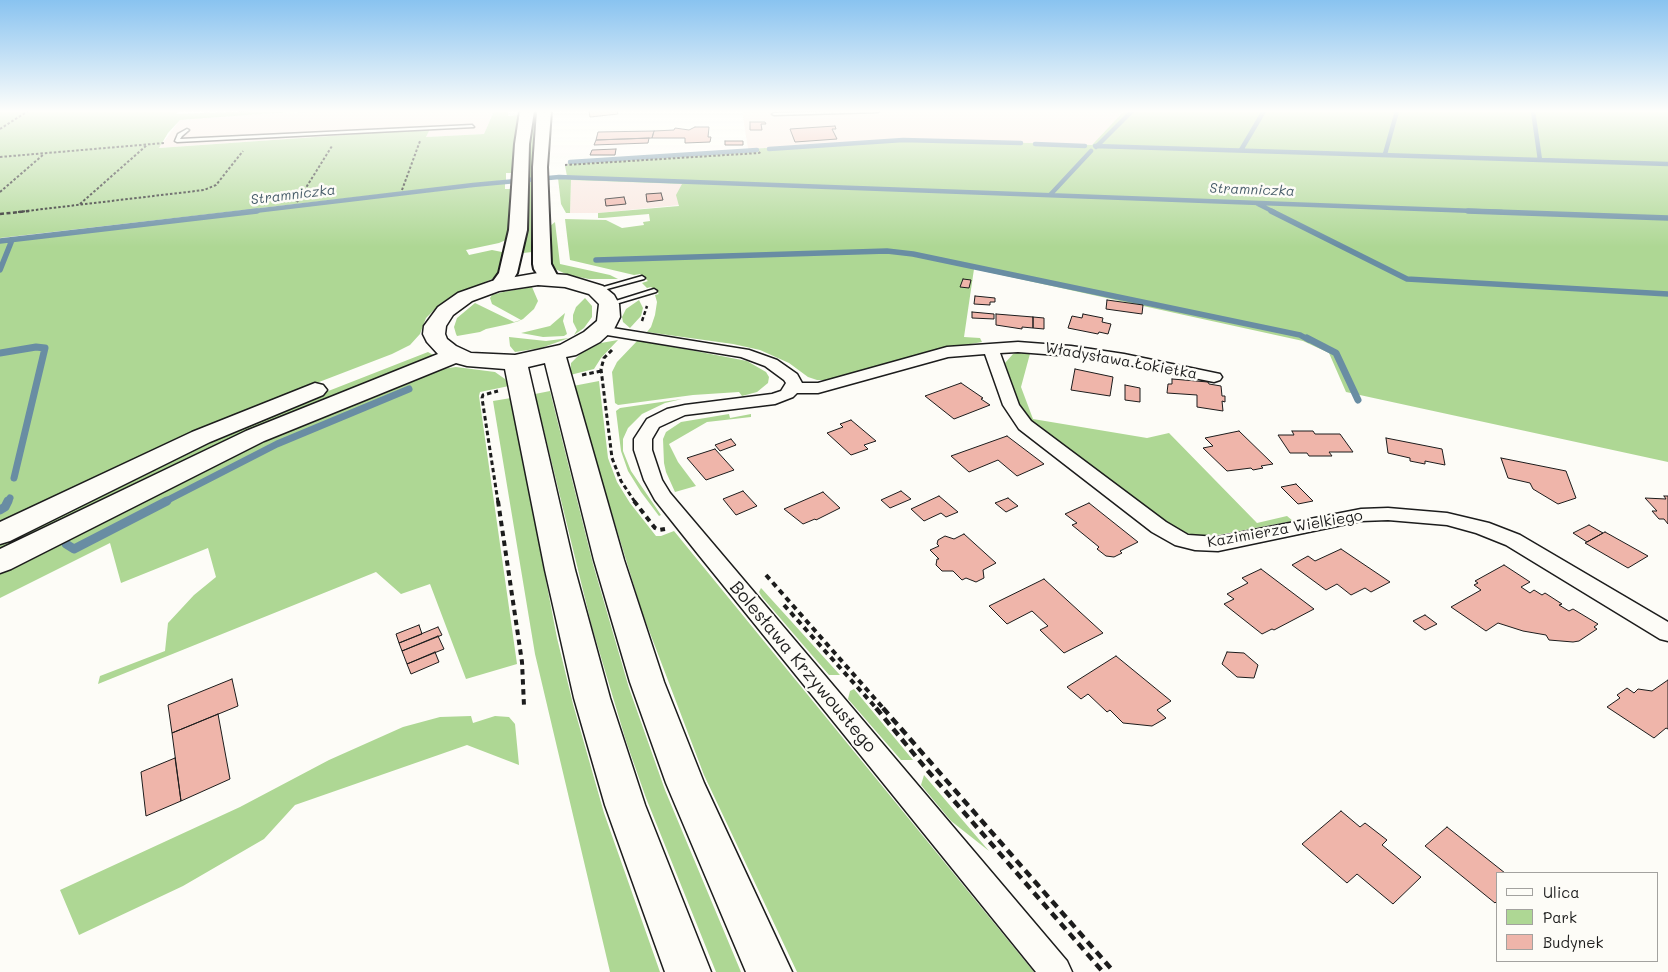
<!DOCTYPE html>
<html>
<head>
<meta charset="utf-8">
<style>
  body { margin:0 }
  #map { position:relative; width:1668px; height:972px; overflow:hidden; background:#fdfcf7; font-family:Mali,sans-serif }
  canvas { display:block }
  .legend { position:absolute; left:1496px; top:872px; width:162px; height:90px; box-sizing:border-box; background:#fdfcf7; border:1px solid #a3a29f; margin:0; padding:6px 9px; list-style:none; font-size:15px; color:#1c1c1c }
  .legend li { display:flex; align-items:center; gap:10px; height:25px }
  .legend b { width:25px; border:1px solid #a3a29f }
</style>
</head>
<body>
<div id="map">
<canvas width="1668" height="972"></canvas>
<ul class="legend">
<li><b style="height:6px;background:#fdfcf7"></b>Ulica</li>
<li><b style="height:14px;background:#aed794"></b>Park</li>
<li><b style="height:14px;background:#efb5aa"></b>Budynek</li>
</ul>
</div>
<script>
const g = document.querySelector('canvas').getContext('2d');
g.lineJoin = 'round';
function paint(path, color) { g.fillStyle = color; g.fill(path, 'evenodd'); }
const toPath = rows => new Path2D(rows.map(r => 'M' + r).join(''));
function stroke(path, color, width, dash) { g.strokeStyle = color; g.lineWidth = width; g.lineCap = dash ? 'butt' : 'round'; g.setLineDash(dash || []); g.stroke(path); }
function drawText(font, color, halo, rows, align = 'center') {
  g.font = font + ' Mali,sans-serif'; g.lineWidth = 5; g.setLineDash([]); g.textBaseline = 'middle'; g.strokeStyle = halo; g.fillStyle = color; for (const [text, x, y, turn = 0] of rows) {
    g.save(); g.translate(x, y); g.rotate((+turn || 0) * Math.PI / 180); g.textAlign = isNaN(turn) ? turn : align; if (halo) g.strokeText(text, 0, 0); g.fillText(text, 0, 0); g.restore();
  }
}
paint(toPath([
  [340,111,494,111,484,134,426,137,430,129,159,148,180,120,274,113],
  [742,111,1124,111,1092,145,901,139,748,149],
  [571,180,682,184,680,205,598,213,570,213]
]), '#f9e7e0');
paint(toPath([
  [0,111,179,111,176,114,259,111,340,111,274,113,180,120,168,133,159,148,430,129,426,137,484,134,494,111,508,111,508,116,519,115,514,144,513,173,506,173,506,180,0,238],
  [1124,111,1668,111,1668,462,1346,392,1329,353,1303,341,974,269,964,337,980,338,982,342,931,351,830,380,817,380,808,377,789,363,760,350,733,344,647,332,651,327,655,315,657,302,655,295,659,294,651,287,647,288,642,283,648,281,640,274,634,275,570,260,565,219,606,220,622,228,644,225,643,222,650,221,649,214,603,218,598,218,598,213,679,206,676,195,682,184,571,180,570,213,566,213,561,204,558,178,838,187,567,176,565,166,568,166,568,161,901,139,1092,145],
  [537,114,533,142,532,252,523,253,527,230,529,143,533,115],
  [505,183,505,189,512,189,508,239,499,243,466,250,469,255,492,250,502,252,504,255,499,272,492,279,457,294,439,305,426,318,420,334,410,345,392,354,280,397,0,526,0,242],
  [555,222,560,264,610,275,618,279,589,279,568,275,553,268,551,261,550,226],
  [532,287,538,301,534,309,523,319,519,321,509,324,486,329,480,332,457,336,456,334,454,327,457,318,475,303,514,322,521,320,492,304,490,298,492,295,503,292],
  [585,298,592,306,592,317,584,328,574,335,577,330,573,322,573,315,576,307],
  [639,300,643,308,641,316,630,328,623,322,622,317,626,309],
  [565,313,563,321,567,334,564,336,543,337,521,333,550,326],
  [509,337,546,341,569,338,541,348,515,352,510,346],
  [618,340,601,358,594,369,570,375,571,363,582,352,601,343],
  [638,340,747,361,766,372,769,377,768,383,757,392,742,396,739,392,693,395,618,405,615,403,612,372,617,362],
  [1031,350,1021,387,1033,419,1147,438,1169,433,1257,523,1287,516,1293,521,1207,537,1179,532,1168,526,1038,429,1028,419,1019,405,1005,363,1013,354,1024,351,1037,350,1120,361,1120,363],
  [428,352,435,356,0,553,0,542,178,455,290,406],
  [456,367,495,372,505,379,509,386,480,392,479,396,517,664,466,679,430,584,401,594,376,572,98,684,100,676,165,651,168,623,194,595,216,577,208,548,121,583,110,543,0,598,0,571,240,450,435,370],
  [599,381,608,458,617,482,630,503,656,536,661,536,674,531,1034,972,797,972,704,775,642,612,573,386],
  [550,391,593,564,629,688,665,790,741,972,716,972,646,798,626,741,592,627,535,394],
  [511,398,557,638,573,704,604,813,660,972,610,972,535,654,493,401],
  [682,399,665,403,642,414,628,428,623,439,623,451,631,471,661,515,659,516,641,492,628,471,621,451,616,411,620,408],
  [729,414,730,418,751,414,751,417,707,422,669,444,678,462,696,486,675,492,666,472,664,463,663,439,666,432,681,422],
  [761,588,762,589,840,675,829,675,762,597,759,592],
  [854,689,913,760,901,760,848,699,850,691],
  [471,716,473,723,495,716,509,717,515,724,519,765,467,745,295,805,264,839,183,886,79,935,60,890,240,807,329,760,403,727,440,717],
  [924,775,989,851,951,821,921,785]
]), '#aed794');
stroke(toPath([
  [1533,111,1540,160],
  [1035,144,1085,146],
  [1095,146,1668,164],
  [1096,147,1132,111],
  [769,149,903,140,1021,143],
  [1241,150,1264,111],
  [1385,154,1397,111],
  [570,162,757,150],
  [1050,195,1091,151],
  [1256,203,1274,212],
  [246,212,473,185,559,177,1502,212]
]), '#698da3', 4.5);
stroke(toPath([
  [1271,211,1407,279,1668,294],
  [1468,211,1668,218],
  [0,241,257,211],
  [596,260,887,251,913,254,1300,335,1309,340],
  [0,270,12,240]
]), '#698da3', 5.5);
stroke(toPath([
  [1307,338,1336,353,1358,400],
  [0,353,36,347,45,348,14,478],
  [8,502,10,498],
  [164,502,277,444,409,389]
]), '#698da3', 7);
stroke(toPath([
  [0,510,5,507,8,501],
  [66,544,74,549,167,501]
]), '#698da3', 9);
const building = toPath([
  [589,111,617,111,618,114,590,117,589,111],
  [750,122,765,122,766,124,761,124,762,130,750,130,750,122],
  [835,126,836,129,832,129,837,139,795,142,790,129,835,126],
  [695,127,709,127,708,137,711,137,710,142,685,143,685,138,652,138,654,131,674,130,675,128,689,130,695,127],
  [654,131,652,138,596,140,598,132,654,131],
  [649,138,648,143,594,145,596,140,649,138],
  [725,141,743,141,743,145,725,145,725,141],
  [616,149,615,155,590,155,592,150,616,149],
  [661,193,663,200,647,202,646,194,661,193],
  [624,197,626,204,606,206,605,199,624,197],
  [963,279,971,280,969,288,960,287,963,279],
  [975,296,995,298,995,302,990,302,990,305,974,304,975,296],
  [1107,300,1143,305,1142,314,1106,309,1107,300],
  [972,312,994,314,994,319,972,318,972,312],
  [996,314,1033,317,1033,328,1022,327,1022,329,996,325,996,314],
  [1083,314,1103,318,1102,322,1111,324,1108,334,1099,332,1098,334,1068,328,1072,316,1082,318,1083,314],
  [1033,317,1044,318,1044,329,1033,328,1033,317],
  [1075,369,1113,377,1110,396,1071,390,1075,369],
  [1172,379,1208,382,1209,384,1221,386,1222,396,1225,396,1225,402,1222,401,1223,411,1197,407,1197,395,1167,393,1168,384,1172,384,1172,379],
  [961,383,983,398,981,399,990,405,954,419,925,396,961,383],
  [1125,385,1140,388,1140,402,1125,400,1125,385],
  [851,420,876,441,864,445,868,449,851,455,827,433,843,427,840,424,851,420],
  [1239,431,1273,464,1261,466,1263,468,1253,470,1251,468,1227,471,1203,448,1213,446,1205,438,1239,431],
  [1292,431,1313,431,1315,434,1340,434,1353,452,1329,452,1332,456,1309,456,1307,453,1290,453,1278,435,1294,435,1292,431],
  [1007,436,1044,464,1017,476,998,460,969,472,951,456,1007,436],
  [1386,438,1442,449,1445,465,1425,461,1425,464,1410,461,1410,458,1388,453,1386,438],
  [731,439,736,445,720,451,715,445,731,439],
  [715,449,734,470,706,480,687,458,715,449],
  [1501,458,1566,471,1576,498,1558,504,1533,489,1530,483,1508,478,1501,458],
  [1296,484,1313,501,1298,504,1281,487,1296,484],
  [743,491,757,506,736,515,723,499,743,491],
  [901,491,911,499,890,508,881,500,901,491],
  [823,492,840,508,816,520,815,519,803,524,784,509,823,492],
  [939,496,958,512,946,517,941,513,924,521,911,509,939,496],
  [1664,496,1668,496,1668,524,1664,519,1659,519,1652,511,1657,511,1645,498,1666,499,1664,496],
  [1008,498,1018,506,1006,512,995,503,1008,498],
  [1089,503,1138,542,1120,551,1122,553,1114,557,1106,556,1097,549,1099,547,1072,525,1077,523,1065,514,1089,503],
  [1589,525,1603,533,1587,542,1573,533,1589,525],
  [1605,532,1648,556,1628,568,1585,543,1605,532],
  [964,534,996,563,983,570,984,578,976,582,966,578,962,580,953,571,942,571,936,565,937,559,939,559,930,550,939,546,937,544,938,540,945,536,954,539,964,534],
  [1341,549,1390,582,1371,592,1365,588,1351,595,1337,584,1326,590,1292,565,1308,556,1315,561,1341,549],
  [1504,565,1530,582,1521,587,1530,593,1534,590,1542,595,1545,593,1562,604,1559,605,1569,611,1573,609,1598,624,1594,627,1597,629,1579,641,1573,642,1549,640,1546,635,1523,631,1498,623,1486,631,1451,607,1481,590,1474,585,1478,583,1475,581,1504,565],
  [1261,569,1314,609,1274,630,1272,629,1262,634,1224,604,1234,599,1227,594,1248,583,1242,578,1261,569],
  [1044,579,1103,633,1064,653,1040,630,1048,626,1032,611,1007,624,989,606,1044,579],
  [1425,615,1437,624,1425,630,1413,621,1425,615],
  [419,625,422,634,399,643,396,634,419,625],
  [438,627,442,635,402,651,399,643,438,627],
  [438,636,444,649,407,664,402,651,438,636],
  [435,652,439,662,411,674,407,664,435,652],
  [1227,652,1244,653,1258,665,1254,678,1237,677,1222,664,1227,652],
  [1116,656,1171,701,1157,710,1166,718,1152,726,1123,723,1110,710,1107,712,1088,694,1081,699,1067,687,1116,656],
  [232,679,238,706,172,733,168,705,232,679],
  [1668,680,1668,729,1666,728,1654,738,1607,707,1620,698,1617,695,1627,688,1634,693,1638,689,1652,691,1668,680],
  [218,714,230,779,181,801,172,733,218,714],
  [175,758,181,801,146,816,141,772,175,758],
  [1341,811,1360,827,1365,823,1387,840,1382,845,1421,877,1393,904,1357,874,1347,883,1302,844,1341,811],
  [1447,827,1505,873,1497,873,1497,901,1495,903,1425,846,1447,827]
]);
paint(building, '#efb5aa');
stroke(building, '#1c1c1c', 1);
const service = toPath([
  [839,111,880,111,878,112,774,115,772,114,774,113,839,111],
  [472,125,474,127,177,142,175,141,178,134,187,129,189,130,182,136,180,139,472,125],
  [642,276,645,278,644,279,596,292,593,290,642,276],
  [654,289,657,291,656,292,609,306,606,304,654,289]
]);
const minor = toPath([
  [600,326,749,350,777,360,797,374,802,383,818,383,947,347,1018,342,1071,346,1124,354,1220,374,1222,377,1220,380,1214,382,1124,364,1071,356,1018,352,1000,353,1019,405,1031,421,1166,522,1188,535,1218,537,1361,509,1388,508,1447,513,1489,523,1520,535,1668,622,1668,641,1660,639,1506,545,1476,533,1447,525,1388,520,1361,521,1218,551,1195,550,1175,545,1152,532,1019,429,1003,405,985,354,948,357,818,393,797,393,793,397,775,404,685,415,659,427,652,439,652,450,662,480,670,493,1067,961,1072,972,1036,972,698,554,655,500,644,480,634,450,634,439,647,419,667,409,685,405,772,394,781,391,786,383,784,380,765,366,741,357,595,333,593,330,595,327,600,326]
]);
const secondary = toPath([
  [520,111,534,111,529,144,527,230,517,273,508,288,501,290,494,288,491,284,499,273,509,230,515,144,520,111],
  [537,111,551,111,547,167,551,264,559,279,557,283,550,285,543,283,534,269,533,264,533,167,537,111]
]);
const primary = toPath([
  [538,273,567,275,603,286,614,295,619,304,620,317,614,329,600,342,576,355,566,357,624,560,664,682,704,783,792,972,746,972,666,783,630,682,594,560,545,363,528,367,575,570,610,698,645,805,711,972,665,972,605,805,574,698,545,570,505,369,467,366,456,363,264,441,11,569,0,573,0,549,246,431,438,354,427,342,423,334,424,326,438,307,458,293,492,281,538,273],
  [538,285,565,287,589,294,599,304,597,321,584,332,560,345,515,355,471,353,456,346,447,339,445,334,446,326,453,315,472,301,499,291,538,285],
  [315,383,323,385,327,390,323,395,210,442,10,541,0,544,0,522,192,432,315,383]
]);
stroke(service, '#1c1c1c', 3);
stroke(minor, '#1c1c1c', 3);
stroke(secondary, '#1c1c1c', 4);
stroke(primary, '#1c1c1c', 3);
stroke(toPath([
  [0,129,28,111],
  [0,157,164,143],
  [565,165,759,153,762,151],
  [402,190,420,141],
  [0,192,44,154],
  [297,202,332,146],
  [80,204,147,145],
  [18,212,204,190,216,185,243,151]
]), '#1c1c1c', 2, [2.5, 2]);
stroke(toPath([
  [0,214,29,211],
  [642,321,647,306]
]), '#1c1c1c', 2.5, [4, 2.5]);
stroke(toPath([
  [612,350,604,358,601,369,612,458,621,481,635,502],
  [582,375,601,371],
  [498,502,482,398,483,395,498,391]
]), '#1c1c1c', 3, [4.5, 3]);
stroke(toPath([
  [498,501,522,662,524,706],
  [634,501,655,528,659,530,665,529],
  [766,575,884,709],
  [784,605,877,709]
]), '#1c1c1c', 4, [5.5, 4.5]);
stroke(toPath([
  [876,708,928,771,1103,972],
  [883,708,1114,972]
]), '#1c1c1c', 4.5, [8, 5.5]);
paint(service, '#fdfcf7');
paint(minor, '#fdfcf7');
paint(secondary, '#fdfcf7');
paint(primary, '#fdfcf7');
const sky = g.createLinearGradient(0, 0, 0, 247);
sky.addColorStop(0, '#89c3f0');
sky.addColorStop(0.45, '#fefefb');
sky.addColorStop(1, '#fefefb00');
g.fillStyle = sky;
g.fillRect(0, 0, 1668, 247);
drawText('italic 14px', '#495e6b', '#fdfcf7', [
  ["Stramniczka",1252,190,2],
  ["Stramniczka",293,195,-7]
]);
drawText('15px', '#1c1c1c', '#fdfcf7', [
  ["Władysława Łokietka",1121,361,10],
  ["Kazimierza Wielkiego",1285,529,-10]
]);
drawText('18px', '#1c1c1c', '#fdfcf7', [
  ["Bolesława Krzywoustego",803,667,50]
]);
</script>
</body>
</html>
